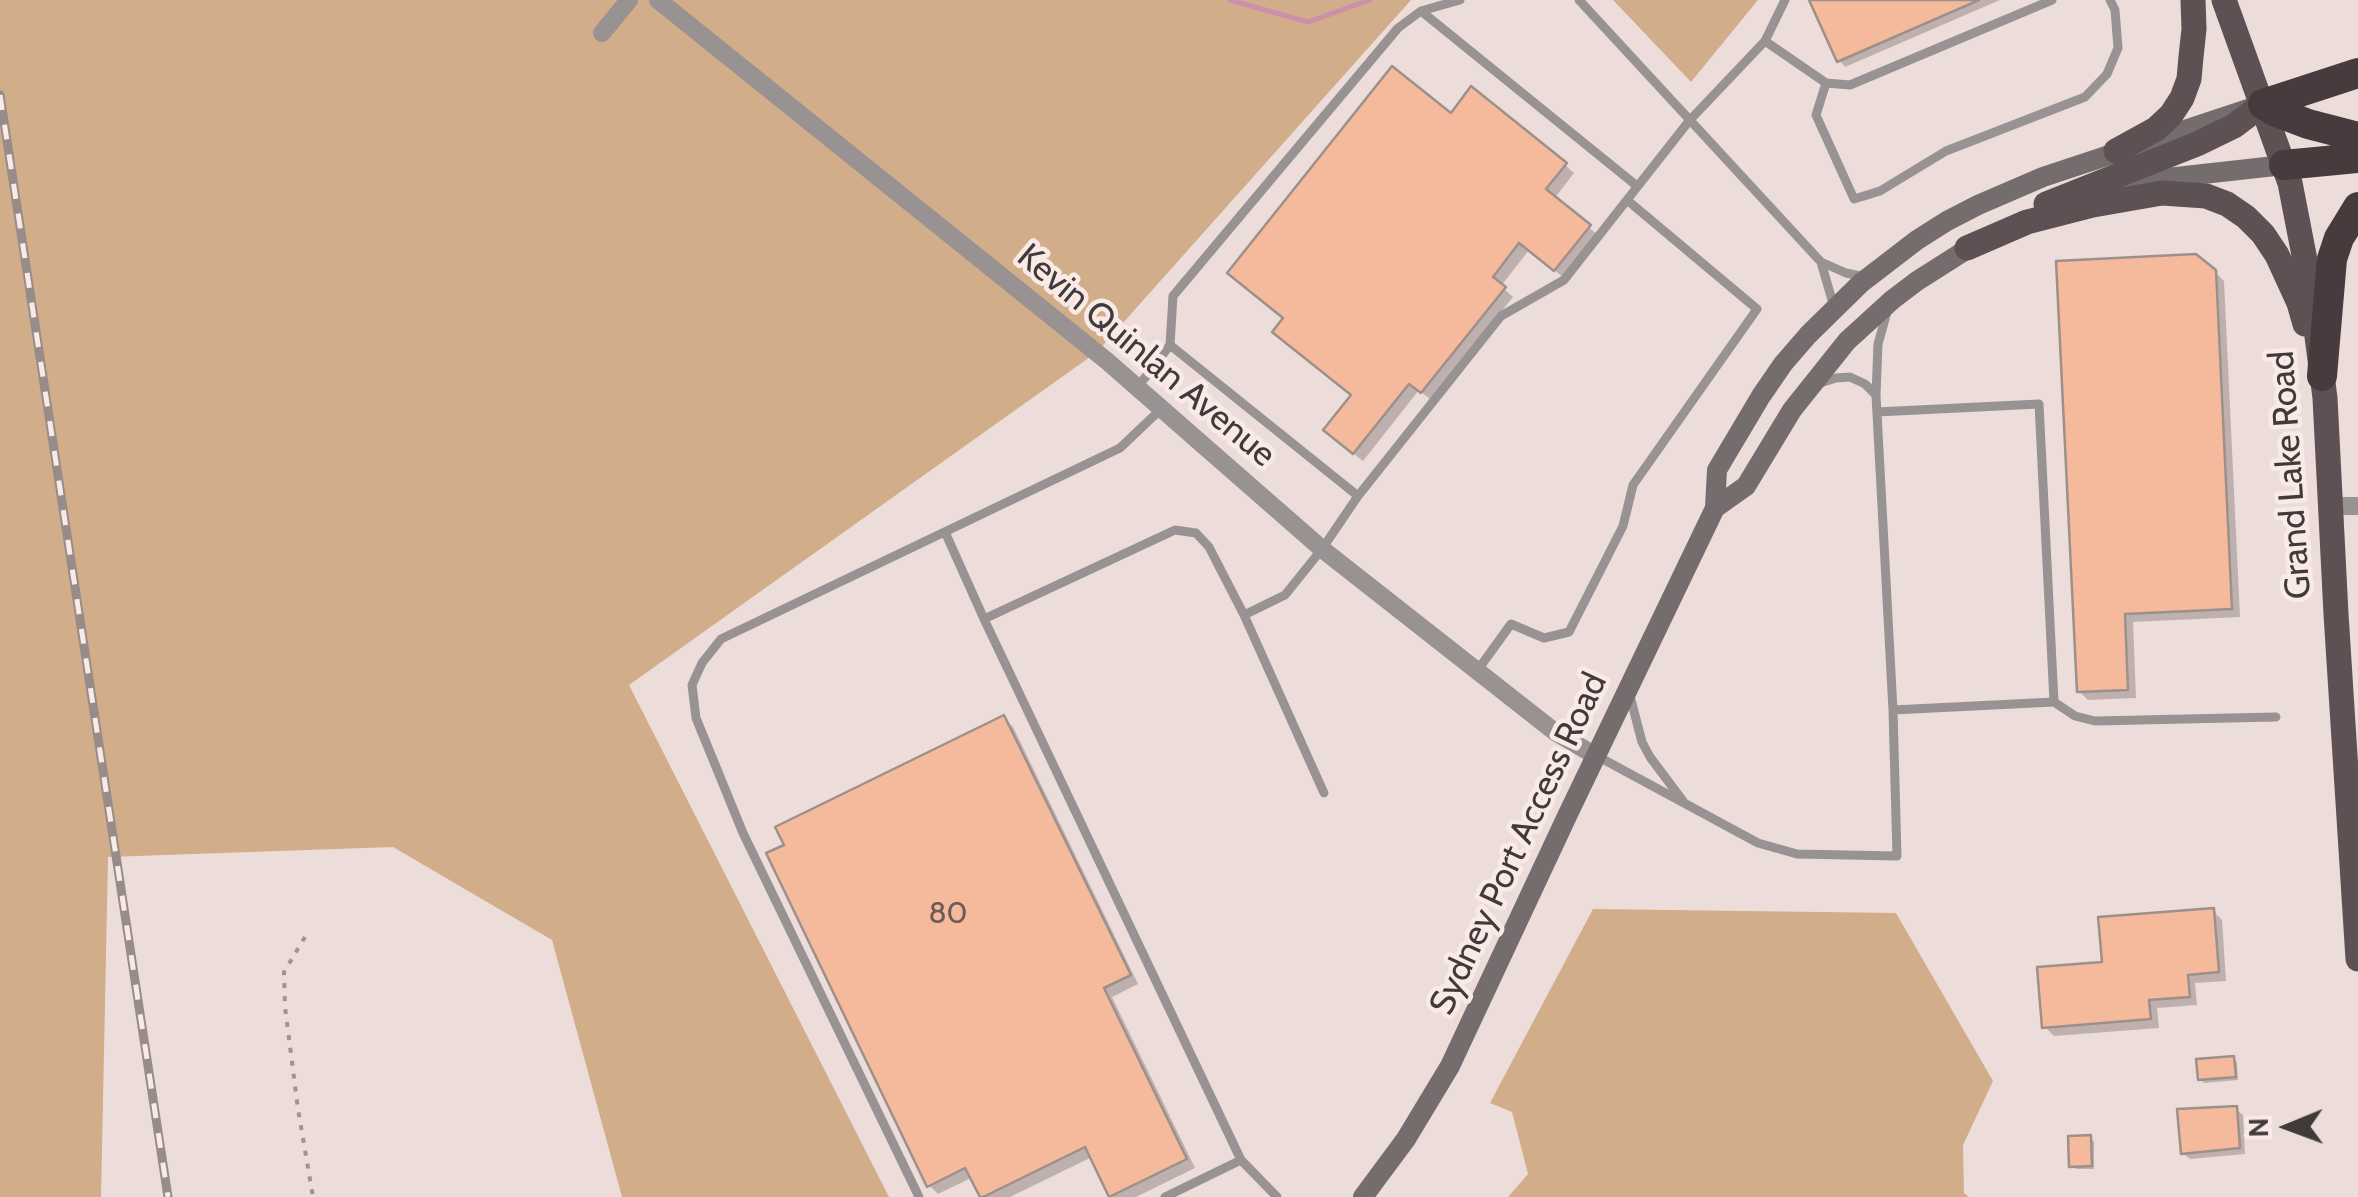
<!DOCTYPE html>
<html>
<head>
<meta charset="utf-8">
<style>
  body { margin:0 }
  #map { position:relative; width:2358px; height:1197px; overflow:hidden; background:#edddda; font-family:Cabin,sans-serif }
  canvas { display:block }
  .north { position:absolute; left:2238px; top:1077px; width:100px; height:100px; -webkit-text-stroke:8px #faeae7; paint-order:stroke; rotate:269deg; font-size:28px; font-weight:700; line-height:40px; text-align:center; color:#403a39 }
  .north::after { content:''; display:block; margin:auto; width:35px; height:45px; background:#403a39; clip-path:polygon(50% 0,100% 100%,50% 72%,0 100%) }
</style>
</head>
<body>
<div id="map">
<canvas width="2358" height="1197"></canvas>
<div class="north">N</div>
</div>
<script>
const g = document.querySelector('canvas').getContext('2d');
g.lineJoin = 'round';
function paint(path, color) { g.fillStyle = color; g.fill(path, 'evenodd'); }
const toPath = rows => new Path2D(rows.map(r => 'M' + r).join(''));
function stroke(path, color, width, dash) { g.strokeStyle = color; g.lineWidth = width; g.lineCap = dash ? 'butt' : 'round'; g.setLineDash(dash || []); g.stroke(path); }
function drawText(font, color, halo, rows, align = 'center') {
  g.font = font + ' Cabin,sans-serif'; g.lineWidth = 9; g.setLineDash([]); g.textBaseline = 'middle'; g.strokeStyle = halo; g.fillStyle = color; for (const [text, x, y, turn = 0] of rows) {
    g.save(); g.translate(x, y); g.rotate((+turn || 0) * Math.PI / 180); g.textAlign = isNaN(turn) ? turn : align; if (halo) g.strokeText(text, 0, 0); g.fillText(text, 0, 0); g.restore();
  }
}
paint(toPath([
  [0,0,1411,0,1097,352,629,685,889,1197,622,1197,552,940,393,847,108,857,101,1197,0,1197],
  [1613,0,1758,0,1691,82],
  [1593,909,1896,913,1993,1081,1963,1145,1964,1193,1969,1197,1508,1197,1528,1174,1512,1112,1490,1103]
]), '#d1ad89');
paint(toPath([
  [1811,0,2000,0,1845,67,1839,60],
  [1451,116,1565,165,1574,173,1554,199,1598,235,1564,278,1529,250,1501,286,1513,297,1431,400,1419,390,1363,461,1335,439,1353,396],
  [2215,272,2224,281,2240,617,2133,622,2136,698,2088,700,2079,691],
  [1004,718,1013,727,1138,984,1112,997,1195,1168,1136,1197,1113,1197,1092,1157,1010,1197,982,1197,973,1177,938,1194,929,1185],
  [2213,911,2222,920,2226,981,2195,983,2197,1005,2157,1008,2159,1028,2054,1036,2045,1027,2104,964],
  [2233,1058,2237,1062,2238,1080,2204,1083,2200,1079],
  [2236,1109,2243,1115,2245,1154,2190,1159,2183,1153],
  [2090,1138,2094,1142,2094,1169,2076,1169,2072,1166]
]), '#0003');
stroke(toPath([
  [1230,0,1308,22,1370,0]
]), '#cc90aa', 5);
const building = toPath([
  [1809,0,1979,0,1837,62,1809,0],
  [1392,66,1451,113,1471,86,1567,163,1546,189,1591,225,1554,271,1519,243,1493,277,1506,287,1421,393,1409,384,1353,454,1323,430,1351,395,1272,332,1283,318,1227,273,1392,66],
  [2196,254,2216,270,2232,609,2125,614,2128,690,2077,692,2056,261,2196,254],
  [1004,715,1131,975,1104,988,1187,1159,1109,1197,1085,1147,983,1197,980,1197,965,1168,927,1187,766,853,784,845,775,827,1004,715],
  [2214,908,2219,972,2188,975,2190,997,2149,1000,2151,1019,2042,1028,2037,967,2102,962,2098,917,2214,908],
  [2234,1056,2236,1077,2198,1080,2196,1059,2234,1056],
  [2237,1106,2240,1148,2181,1154,2177,1109,2237,1106],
  [2091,1135,2092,1166,2069,1167,2068,1136,2091,1135]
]);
paint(building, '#f5ba9c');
stroke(building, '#9d908a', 2.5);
stroke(toPath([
  [305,937,284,972,285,1007,298,1109,313,1197]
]), '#a09492', 4, [5, 8]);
stroke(toPath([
  [1579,0,1821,262,1846,273,1865,277],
  [1421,11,1637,186],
  [1765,41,1826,83,1816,115,1854,199,1880,191,1946,151,2085,97,2107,74,2118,48,2115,10,2110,0],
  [1826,83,1850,85,2052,0],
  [1821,262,1834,307],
  [1170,345,1358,496],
  [1820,383,1836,378,1850,377,1865,384,1876,395],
  [1137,388,1170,345,1173,296,1398,28,1421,11,1460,0],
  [1877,412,2039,404,2054,702,1893,710],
  [945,532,984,619,1241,1160,1277,1197],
  [984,619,1175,530,1196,533,1209,547,1244,615],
  [1477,671,1511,624,1544,638,1569,632,1623,526,1633,485,1757,309,1627,200],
  [1630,696,1642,742,1650,757,1683,801],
  [2054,702,2075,716,2095,721,2276,717],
  [1597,756,1758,843,1797,854,1897,856,1893,710,1876,395,1878,344,1887,312],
  [1324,793,1244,615,1285,595,1322,549,1358,496,1501,316,1564,280,1689,121,1765,41,1785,0],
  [919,1197,743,833,696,718,692,685,702,663,721,639,1120,448,1160,410],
  [1165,1197,1241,1160]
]), '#989292', 9);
stroke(toPath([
  [658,0,1107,361,1322,549,1555,732,1596,756],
  [602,33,629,0],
  [2330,506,2358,506]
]), '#989292', 18);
stroke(toPath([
  [2099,193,2167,178,2284,165],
  [1715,508,1746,486,1792,410,1847,341,1892,300,1917,281,1980,241],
  [1363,1197,1406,1139,1450,1066,1568,814,1715,508,1717,470,1761,396,1783,364,1808,335,1861,283,1917,240,1947,221,1978,205,2043,177,2251,108]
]), '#756c6d', 20);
stroke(toPath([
  [2224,0,2290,183,2311,291,2325,398,2336,614,2358,959],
  [2116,151,2156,129,2171,115,2182,98,2189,79,2191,57,2194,29,2193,0],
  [2046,204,2197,144,2234,126,2263,104],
  [1967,248,2027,222,2093,205,2162,193,2206,196,2227,204,2246,217,2263,234,2277,255,2299,303,2305,324]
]), '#5d5153', 25);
stroke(toPath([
  [2263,104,2274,111,2308,124,2358,137],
  [2263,104,2358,73],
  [2284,165,2358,158],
  [2322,376,2332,259,2339,238,2358,207]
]), '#483b3d', 30);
const rail = toPath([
  [0,95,168,1197]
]);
stroke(rail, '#978c8a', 9);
stroke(rail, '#faeae7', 5, [15]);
drawText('30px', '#6d5a52', null, [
  ["80",948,914]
]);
drawText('35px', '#403a39', '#faeae7', [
  ["Kevin Quinlan Avenue",1146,356,40],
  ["Grand Lake Road",2291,475,-94],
  ["Sydney Port Access Road",1519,844,-65]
]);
</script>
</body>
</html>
